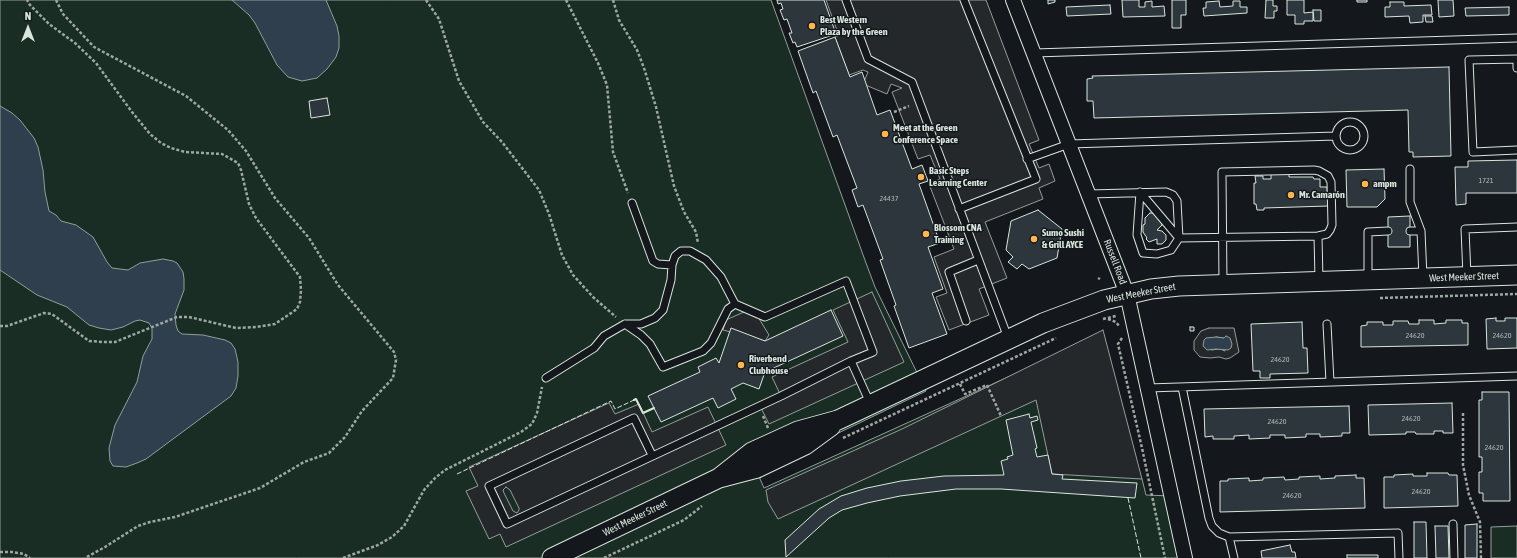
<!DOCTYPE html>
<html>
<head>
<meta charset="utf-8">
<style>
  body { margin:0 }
  #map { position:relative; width:1517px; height:558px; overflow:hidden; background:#14181c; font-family:"Asap Condensed",sans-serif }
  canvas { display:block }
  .north { position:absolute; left:8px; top:8px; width:40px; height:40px; -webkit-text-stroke:3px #14181c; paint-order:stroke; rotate:0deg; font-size:11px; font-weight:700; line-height:16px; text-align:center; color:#d8e6dc }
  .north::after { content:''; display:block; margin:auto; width:14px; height:18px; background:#d8e6dc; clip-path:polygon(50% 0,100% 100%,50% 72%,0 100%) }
</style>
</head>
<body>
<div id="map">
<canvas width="1517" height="558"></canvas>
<div class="north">N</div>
</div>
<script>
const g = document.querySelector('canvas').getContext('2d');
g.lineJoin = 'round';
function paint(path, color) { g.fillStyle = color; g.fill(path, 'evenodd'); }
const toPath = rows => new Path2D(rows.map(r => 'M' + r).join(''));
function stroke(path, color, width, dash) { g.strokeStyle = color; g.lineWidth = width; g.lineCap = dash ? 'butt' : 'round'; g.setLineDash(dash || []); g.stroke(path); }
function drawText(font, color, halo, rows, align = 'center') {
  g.font = font + ' "Asap Condensed",sans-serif'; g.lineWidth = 3; g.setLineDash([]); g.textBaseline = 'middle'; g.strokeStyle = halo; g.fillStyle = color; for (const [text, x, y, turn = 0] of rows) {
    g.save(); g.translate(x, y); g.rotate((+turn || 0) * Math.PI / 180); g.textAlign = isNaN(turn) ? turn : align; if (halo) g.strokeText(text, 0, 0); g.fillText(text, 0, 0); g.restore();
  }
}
const green = toPath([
  [0,0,771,0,866,263,875,287,926,391,757,472,764,488,1063,352,1142,479,1146,495,1171,496,1185,558,0,558,0,0],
  [1517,526,1517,558,1491,558,1491,527,1517,526]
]);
paint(green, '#1a2d24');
stroke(green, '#939e99', 1);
const parking = toPath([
  [826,0,986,0,1039,140,1029,144,1039,168,1049,164,1055,181,1039,188,1043,199,985,222,1007,278,979,289,989,315,949,330,936,297,947,293,934,257,954,249,929,184,940,179,930,155,918,159,892,92,902,88,891,84,887,94,863,84,868,72,863,70,849,75,835,37,846,33,845,31,838,33,826,0],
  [872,292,904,362,769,424,760,406,781,396,772,377,848,342,833,310,872,292],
  [744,312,758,317,769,335,765,341,723,330,726,320,744,312],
  [1209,328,1234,328,1239,352,1230,358,1226,359,1219,357,1210,358,1200,357,1194,350,1194,341,1201,331,1209,328],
  [1216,337,1224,338,1225,351,1220,349,1211,350,1216,337],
  [1103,330,1142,479,1052,474,1036,400,778,519,768,502,766,490,902,429,1103,330],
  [609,403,615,414,639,404,652,432,708,407,726,445,506,547,500,534,489,539,466,491,478,486,469,467,609,403],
  [506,487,510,490,519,508,519,510,517,513,513,511,504,493,503,490,506,487]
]);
paint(parking, '#24282b');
stroke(parking, '#939e99', 1);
const water = toPath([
  [232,0,326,0,337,26,339,36,339,48,336,57,327,69,317,78,302,81,288,77,277,65,255,23,249,15,232,0],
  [0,106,12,113,20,120,34,138,38,147,43,170,45,192,49,211,56,215,61,221,76,225,93,237,107,262,112,268,128,270,140,263,163,259,173,261,177,263,183,272,184,279,184,290,175,314,176,325,178,331,182,334,203,335,225,340,231,343,235,349,238,362,238,376,236,388,231,396,146,459,137,463,126,467,113,466,110,461,109,448,115,425,137,382,143,356,152,339,152,328,149,323,140,320,135,321,123,327,111,330,99,328,89,325,67,307,37,295,0,270,0,106],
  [1226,336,1230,338,1232,344,1231,348,1228,350,1216,349,1207,350,1203,346,1204,340,1206,338,1216,337,1224,338,1226,336]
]);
paint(water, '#2f3f4d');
stroke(water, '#939e99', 1);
const building = toPath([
  [777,0,824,0,836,34,797,47,795,42,793,43,789,33,792,33,787,19,784,20,780,10,783,9,781,3,778,4,777,0],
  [1048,0,1055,0,1055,2,1048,4,1048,0],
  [1122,0,1139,0,1139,7,1145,7,1145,2,1152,1,1152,7,1164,6,1165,16,1123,17,1122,0],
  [1172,0,1186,0,1186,15,1181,15,1181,28,1172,28,1172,0],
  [1266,0,1273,0,1273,6,1277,6,1277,11,1274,11,1274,18,1265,18,1266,0],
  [1287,0,1304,0,1304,13,1313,12,1313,21,1304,21,1304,24,1295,24,1295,15,1287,15,1287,0],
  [1357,0,1367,0,1367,2,1357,2,1357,0],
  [1438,0,1453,0,1454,16,1439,17,1438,0],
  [1219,1,1220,7,1233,6,1233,1,1240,1,1240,7,1247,7,1247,13,1204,16,1203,8,1206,8,1206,2,1219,1],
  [1390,2,1404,2,1404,6,1431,5,1432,15,1423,15,1423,22,1410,23,1409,16,1385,17,1385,7,1390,7,1390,2],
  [1110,5,1111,14,1067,16,1066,7,1110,5],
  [1509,7,1509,15,1466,16,1465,8,1509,7],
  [1313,10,1321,10,1321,21,1314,21,1313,10],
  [1425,16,1432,16,1433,22,1426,22,1425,16],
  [835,37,850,77,862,72,877,115,890,110,912,169,922,165,928,181,919,184,940,243,928,247,943,289,932,293,947,334,909,348,894,306,896,305,880,260,883,259,863,205,858,207,852,190,857,188,837,135,833,137,816,91,813,93,798,51,835,37],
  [1449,67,1451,156,1413,157,1413,152,1409,152,1408,110,1094,118,1093,101,1087,101,1087,79,1093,78,1092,76,1449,67],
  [327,98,330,115,311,118,309,101,327,98],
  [1517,160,1517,193,1466,193,1466,204,1456,205,1455,167,1468,167,1468,161,1517,160],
  [1384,169,1385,199,1377,207,1347,207,1346,170,1384,169],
  [1289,172,1289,177,1313,177,1314,179,1320,179,1320,187,1327,187,1328,206,1264,208,1264,210,1257,210,1256,204,1254,204,1254,183,1256,183,1255,176,1263,176,1263,179,1271,179,1271,173,1289,172],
  [1038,210,1062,229,1057,258,1029,269,1022,264,1017,269,1008,262,1013,257,1006,250,1011,221,1038,210],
  [1150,213,1157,213,1161,218,1162,225,1157,230,1162,231,1166,235,1166,240,1162,244,1157,244,1157,239,1149,242,1146,239,1147,238,1143,232,1143,225,1145,224,1145,218,1150,213],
  [1410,216,1410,247,1388,247,1388,217,1410,216],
  [831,310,843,336,765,372,759,389,743,383,731,389,736,399,718,408,713,398,661,422,648,396,700,372,698,367,716,358,719,363,731,328,765,341,831,310],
  [1496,318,1496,321,1505,321,1505,318,1517,318,1517,348,1487,349,1486,319,1496,318],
  [1419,320,1434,320,1434,324,1446,323,1446,320,1462,320,1462,323,1468,323,1468,345,1361,347,1361,326,1367,325,1367,322,1383,322,1383,325,1393,325,1393,321,1408,321,1409,324,1419,324,1419,320],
  [1302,322,1303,348,1307,348,1308,373,1270,374,1270,378,1260,378,1260,371,1253,371,1251,324,1302,322],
  [1190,327,1194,327,1194,331,1190,331,1190,327],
  [1482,392,1509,392,1510,501,1483,501,1483,493,1479,493,1479,472,1482,472,1482,457,1479,457,1479,400,1482,400,1482,392],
  [1452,403,1453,433,1443,433,1443,431,1434,431,1434,434,1416,434,1415,432,1406,432,1406,434,1369,435,1368,405,1452,403],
  [1349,406,1350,433,1342,433,1342,436,1320,437,1320,434,1306,434,1306,437,1285,438,1285,435,1270,435,1270,438,1249,439,1249,435,1234,436,1234,439,1213,439,1213,436,1205,437,1204,409,1349,406],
  [1029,414,1030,418,1037,416,1038,420,1031,422,1037,448,1035,449,1037,457,1048,455,1052,474,1063,475,1062,479,1137,483,1135,498,1001,489,956,489,900,496,867,503,842,510,829,518,786,557,785,540,819,509,841,496,867,488,901,481,944,476,1004,475,1001,461,1008,459,1007,457,1013,455,1006,420,1029,414],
  [1427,473,1448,473,1449,475,1457,475,1458,506,1384,508,1384,477,1394,477,1394,475,1413,474,1413,476,1427,476,1427,473],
  [1356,475,1356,478,1364,478,1365,508,1220,512,1220,481,1228,481,1228,479,1249,478,1249,481,1263,480,1263,478,1284,477,1285,480,1299,479,1299,477,1320,476,1320,479,1335,478,1335,476,1356,475],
  [1414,522,1426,522,1427,558,1414,558,1414,522],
  [1477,524,1477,558,1465,558,1465,525,1477,524],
  [1435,526,1448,526,1449,558,1436,558,1435,526],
  [1290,545,1292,552,1295,552,1296,558,1262,558,1261,551,1290,545],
  [1347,555,1378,555,1378,558,1347,558,1347,555]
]);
paint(building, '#2c363c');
stroke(building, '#d8e6dc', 1);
const lane = toPath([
  [846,0,868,59,912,82,1008,338],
  [1034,53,1517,38],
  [1517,68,1517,59,1469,60,1473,152,1517,150],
  '1336 136a14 14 0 1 1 28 0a14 14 0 1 1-28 0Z',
  [1027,159,1069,144,1336,136],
  [1410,169,1410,202,1421,231],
  [1140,192,1179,238,1171,250,1157,254,1143,253,1137,235,1140,192],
  [1089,194,1166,192,1173,195,1177,201,1179,238,1318,236,1319,280],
  [632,203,653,261,658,264,672,265],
  [959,209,1036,179,964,0],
  [1410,231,1421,231,1423,278],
  [1467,276,1465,229,1517,227],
  [1368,280,1368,232,1388,231],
  [1223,284,1222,172,1314,170,1319,171,1328,176,1331,182,1332,225,1330,230,1327,234,1318,236],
  [966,321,949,272,978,260],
  [625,324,641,335,650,344,663,367,703,351,711,343,728,309,735,304,765,317,846,281,873,352,851,361],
  [1327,324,1330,382],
  [546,378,594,348,604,336,625,324,641,324,655,318,663,310,671,280,672,265,675,256,681,251,690,251,706,260,721,277,735,304],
  [1182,387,1209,518,1212,526,1219,533,1229,537],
  [1148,388,1517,376],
  [652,455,634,418,489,486,507,524,781,396,851,361,870,403],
  [1453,524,1454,558],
  [1234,558,1229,537,1398,533,1399,558]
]);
const street = toPath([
  [1013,0,1127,294,1185,558]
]);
const secondary = toPath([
  [719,478,752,452,774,442,798,431,838,420,1043,323,1104,300,1151,289,1179,286,1517,275],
  [552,558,719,478,757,468,805,445,831,426]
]);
stroke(lane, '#d8e6dc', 9);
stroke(street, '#d8e6dc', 16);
stroke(secondary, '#d8e6dc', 21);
stroke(toPath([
  [56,0,63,14,94,47,186,96,228,130,246,151,275,198,309,238,338,285,389,346,394,352,396,360,393,378,362,411,345,437,329,453,304,462,260,488,175,517,150,522,138,526,105,547,85,558],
  [426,0,439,19,459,81,483,122,502,142,539,190,549,214,562,255,573,275,593,297,616,317],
  [566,0,598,63,607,85,613,152,628,193],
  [613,0,619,20,637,50,644,68,656,107,674,186,684,212,696,232,698,243],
  [894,112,909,106],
  [1098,278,1100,279],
  [1380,298,1517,294],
  [1103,319,1116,316],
  [1108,319,1116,322,1119,326],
  [0,326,7,326,44,313,52,314,89,341,103,342,115,342,177,317,189,317,236,328,256,327,275,324,297,309,300,302,301,290,300,277,256,218,249,204,241,170,238,163,222,154,185,152,171,148,161,143,150,134,132,112,96,63,75,43,49,24,30,5,27,0],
  [1122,338,1118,344,1142,448,1165,558],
  [960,384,965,394,987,385,1001,416],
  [1463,413,1463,465,1469,495,1480,522,1481,558],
  [763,416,768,428],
  [843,438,1056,338],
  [0,552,12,552,24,554,30,558],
  [343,558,378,545,392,537,404,526,424,490,435,478,445,470,521,432,532,424,537,413,542,387],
  [604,558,684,520,702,506]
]), '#9da8a2', 2.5, [3, 2]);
stroke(lane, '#14181c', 7);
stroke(street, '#14181c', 14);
stroke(secondary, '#14181c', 19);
stroke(toPath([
  [457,474,611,401,615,409,634,400],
  [1128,498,1141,558]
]), '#d8e6dc', 1, [5, 2]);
stroke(toPath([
  [634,400,636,399,643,413,654,408]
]), '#d8e6dc', 2);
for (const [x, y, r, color] of [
  [812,26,4,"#ffb74d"],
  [885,134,4,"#ffb74d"],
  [921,177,4,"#ffb74d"],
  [1365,184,4,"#ffb74d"],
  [1291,195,4,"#ffb74d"],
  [926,234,4,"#ffb74d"],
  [1034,239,4,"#ffb74d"],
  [741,365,4,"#ffb74d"]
]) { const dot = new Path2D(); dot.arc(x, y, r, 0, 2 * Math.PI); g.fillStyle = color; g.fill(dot); stroke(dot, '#14181c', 1.5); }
drawText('8px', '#adbab4', null, [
  ["1721",1486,180],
  ["24437",889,198],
  ["24620",1415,335],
  ["24620",1502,335],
  ["24620",1280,359],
  ["24620",1411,418],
  ["24620",1277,421],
  ["24620",1494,447],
  ["24620",1421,491],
  ["24620",1292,495]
]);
drawText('bold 10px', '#d8e6dc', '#14181c', [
  ["Best Western",820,20],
  ["Plaza by the Green",820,32],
  ["Meet at the Green",893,128],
  ["Conference Space",893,140],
  ["Basic Steps",929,171],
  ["Learning Center",929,183],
  ["ampm",1373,184],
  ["Mr. Camarón",1299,195],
  ["Blossom CNA",934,228],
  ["Training",934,240],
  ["Sumo Sushi",1042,233],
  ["& Grill AYCE",1042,245],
  ["Riverbend",749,359],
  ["Clubhouse",749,371]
], 'left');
drawText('10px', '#d8e6dc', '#14181c', [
  ["Russell Road",1115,262,69],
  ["West Meeker Street",1464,277,-2],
  ["West Meeker Street",1141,293,-11],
  ["West Meeker Street",635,518,-26]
]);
</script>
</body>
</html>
